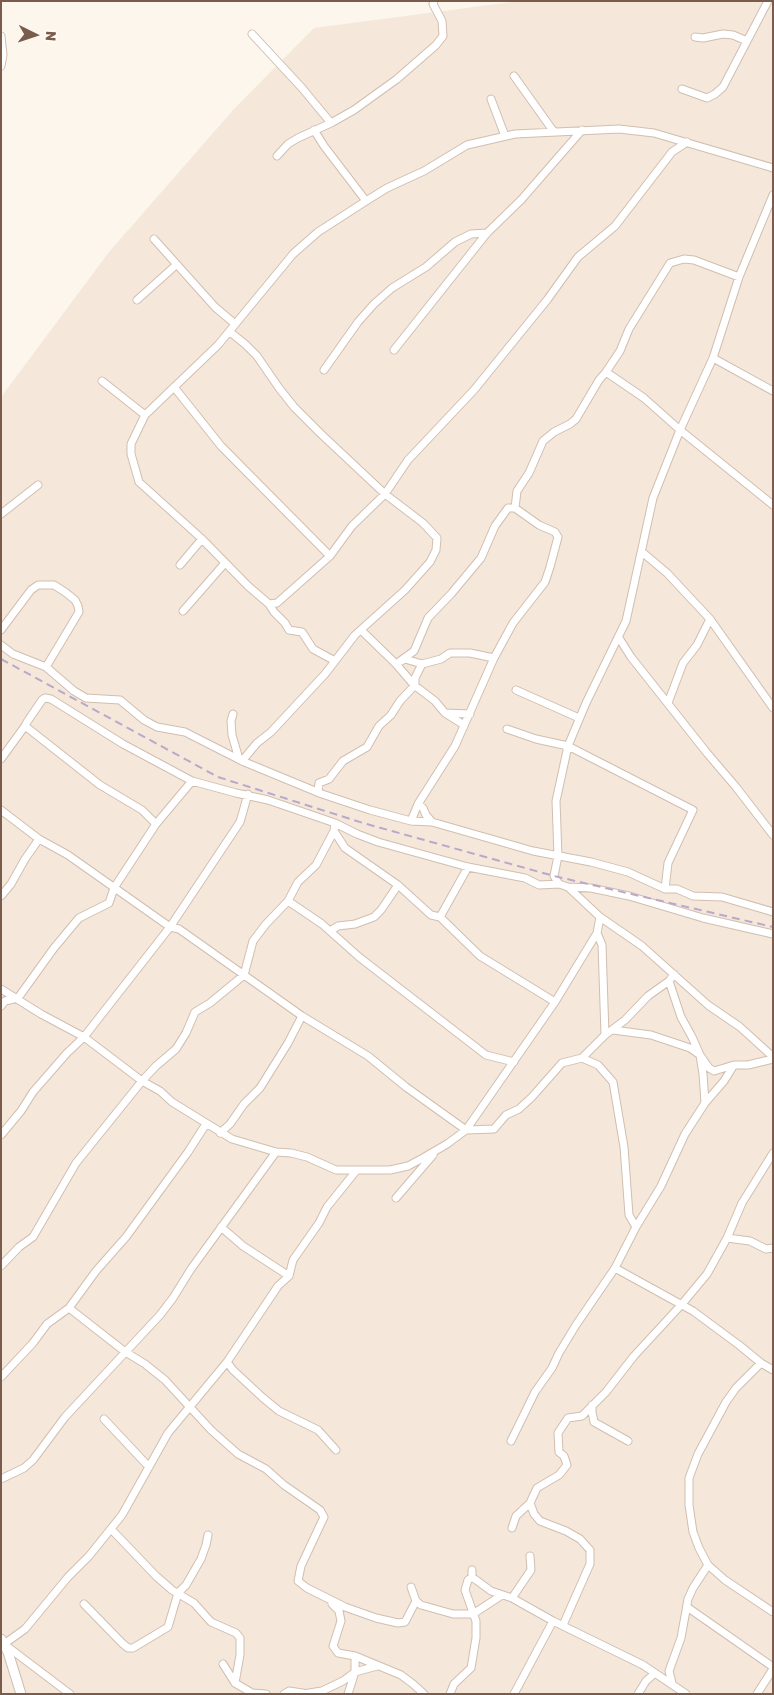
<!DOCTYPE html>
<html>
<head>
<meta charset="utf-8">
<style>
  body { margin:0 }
  #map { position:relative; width:774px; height:1695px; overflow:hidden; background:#fdf6ec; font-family:Rubik,sans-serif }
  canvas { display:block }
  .frame { position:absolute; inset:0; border:2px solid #7a5c4d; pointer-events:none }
  .north { position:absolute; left:10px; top:10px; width:50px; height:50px; -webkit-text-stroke:4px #fffaf3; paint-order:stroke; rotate:94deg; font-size:14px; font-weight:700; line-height:20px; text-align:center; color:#7a5c4d }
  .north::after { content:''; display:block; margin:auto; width:18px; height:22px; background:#7a5c4d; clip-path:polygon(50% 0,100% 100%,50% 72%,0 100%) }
</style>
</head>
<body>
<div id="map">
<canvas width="774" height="1695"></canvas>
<div class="frame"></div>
<div class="north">N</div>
</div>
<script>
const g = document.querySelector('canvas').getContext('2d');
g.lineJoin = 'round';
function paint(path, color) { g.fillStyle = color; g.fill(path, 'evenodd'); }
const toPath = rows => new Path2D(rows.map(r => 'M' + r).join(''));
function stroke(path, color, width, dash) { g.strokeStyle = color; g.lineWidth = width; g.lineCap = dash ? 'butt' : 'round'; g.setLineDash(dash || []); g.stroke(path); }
paint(toPath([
  [519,1,773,1,773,1694,1,1694,1,397,109,252,234,109,314,28]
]), '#f5e8da');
const minor = toPath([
  [252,34,302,88,331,123],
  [1,36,3,55,1,66],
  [695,37,703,38,723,34,733,35,747,41],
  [514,76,554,132],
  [682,89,707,98,715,94,723,87,768,1],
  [491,99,505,136],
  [314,130,324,146,366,201],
  [277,156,288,144,298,138,331,123,354,110,397,79,436,45,443,36,442,21,433,4,434,1],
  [773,195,739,277,713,358,680,430,653,498,626,621,586,703,568,746,556,801,558,856,554,876,559,884,568,887,600,917,642,946,708,1005,740,1027,773,1057],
  [154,239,215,307,235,324],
  [137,300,176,265],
  [230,332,245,344,257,356,279,388,294,407,321,434,385,494,423,523,437,538,436,550,430,562,405,590,355,635,325,674,271,732,257,743,242,761],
  [394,350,487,233,521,200,582,130],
  [713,358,773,391],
  [324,370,358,322,374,304,392,288,426,267,455,242,471,234,487,233],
  [606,372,644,398,680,430,773,505],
  [102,381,145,415],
  [174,387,221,446,330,556,352,526,385,494,408,460,474,390,547,300,578,257,615,226,672,152,687,142],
  [1,514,38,485],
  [642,552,667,573,710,619,773,708],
  [330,556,277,603,269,604,248,586,202,539,139,482,131,454,131,444,145,415,218,345,293,254,318,232,366,201,387,188,424,171,467,145,515,134,619,129,654,133,773,168],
  [180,565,202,539],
  [269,604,274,612,285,623,289,630,302,632,313,649,335,661],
  [183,611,225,563],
  [1,630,31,590,38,585,54,585,65,592,75,600,78,606,79,612,46,667],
  [361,630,396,664,414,685,435,701,445,713,464,725],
  [619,638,631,657,707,753,736,787,773,835],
  [1,645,13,654,46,667,74,691,86,698,120,700,144,720,157,727,185,732,242,761,322,794,370,810,411,821,432,822,533,851,591,862,628,872,665,889,677,889,693,896,722,897,773,912],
  [401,661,405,659,422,664,441,659,450,653,470,653,494,658],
  [396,664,414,651,428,618,451,594,481,558,495,526,508,508,515,508,517,491,529,473,543,441,554,432,570,424,576,419,599,380,606,372,620,351,629,329,670,263,684,259,694,260,739,277],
  [516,690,579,718],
  [668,703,683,663,697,645,710,619],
  [445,713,470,714],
  [233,714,231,721,232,735,239,759],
  [25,726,100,785,142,810,156,824],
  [507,729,536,739,568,746,693,810,668,863,665,889],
  [1,759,25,726,27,722,42,700,45,698,51,699,123,744,192,781,236,793,268,800,335,823,357,834,378,842,468,867,525,878,539,885,559,884],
  [318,792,319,783,329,779,343,761,367,747,379,726,391,715,400,701,415,685,415,678,422,664],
  [418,804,423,808,426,815,432,822],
  [1,810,39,839,68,855,170,927,179,929,302,1016,368,1056,406,1087,466,1130,494,1129,506,1115,519,1109,532,1097,562,1063,582,1058,605,1035,625,1020,648,996,669,981,674,974],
  [411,821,418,804,455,746,494,658,513,623,545,582,550,567,558,537,555,532,539,525,515,508],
  [334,831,345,848,398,885,431,915,440,917,468,867],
  [568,887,591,888,629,896,703,918,773,934],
  [1,896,11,884,25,859,39,839],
  [288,901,322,924,359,957,486,1055,514,1062],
  [440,917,480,956,555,1002],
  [330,931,338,926,355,924,374,917,381,910,398,885],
  [597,933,602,945,605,1035],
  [669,981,681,1017,692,1037,700,1055,703,1074,705,1103],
  [1,989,41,1014,84,1037,142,1081,160,1091,172,1102,232,1139,276,1152,291,1153,307,1157,336,1170,390,1170,408,1166,423,1158,447,1144,466,1130,555,1002,597,933,600,917],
  [1,1006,5,1001,18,998,54,948,79,918,109,903,114,888,156,824,192,781],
  [613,1030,651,1035,690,1048,700,1055,709,1068,714,1071,734,1065],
  [582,1058,598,1065,613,1082,624,1147,629,1215,636,1227],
  [206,1124,188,1152,126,1237,96,1271,69,1308,124,1351,145,1364,165,1380,211,1430,238,1454,266,1469,284,1485,320,1510,324,1517,301,1566,298,1581,307,1588,345,1607,376,1618,398,1623,405,1622,416,1601],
  [220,1133,230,1124,244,1104,260,1088,288,1043,302,1016],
  [1,1135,21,1111,33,1092,67,1053,84,1037,170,927,240,822,248,794],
  [396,1198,433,1155],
  [221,1227,243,1246,289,1276],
  [727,1238,750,1241,766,1249,773,1248],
  [1,1266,19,1247,33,1237,76,1163,142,1081,156,1066,176,1049,186,1033,195,1012,210,1003,244,975,253,941,266,924,288,901,298,882,316,865,334,831,335,823],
  [615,1268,693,1311,739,1345,761,1363,773,1370],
  [227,1362,233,1370,262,1397,279,1411,318,1430,336,1450],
  [761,1363,736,1388,726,1402,698,1454,689,1478,689,1505,693,1532,699,1548,708,1565,725,1580,773,1612],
  [1,1377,33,1343,47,1324,69,1308],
  [592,1405,592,1412,594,1422,628,1441],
  [104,1419,149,1467],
  [511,1441,535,1392,552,1368,559,1353,576,1325,615,1268,636,1227,661,1186,685,1134,705,1103,724,1081,734,1065,748,1065,773,1059],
  [1,1479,24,1468,33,1460,65,1417,160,1315,173,1298,191,1269,276,1152],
  [512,1528,516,1516,530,1503],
  [111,1529,156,1576,172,1590,194,1603,211,1622,236,1633,240,1638,240,1655,235,1683],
  [472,1570,472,1577,491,1591,512,1598,553,1621,643,1665,686,1694],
  [411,1587,416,1601,421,1605,453,1614,473,1614,502,1595],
  [512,1598,531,1570,530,1556],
  [84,1604,122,1643,128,1648,133,1648,168,1627,178,1593,186,1585,201,1559,206,1545,208,1535],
  [332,1604,339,1611,341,1621,333,1646,338,1653,355,1656,401,1675,413,1684,424,1694],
  [687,1607,773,1667],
  [563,1625,590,1564,590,1550,580,1539,566,1531,540,1521,534,1514,530,1503,537,1488,559,1475,567,1465,564,1456,559,1452,558,1433,568,1418,582,1416,606,1392,634,1356,682,1304,707,1274,727,1238,742,1203,773,1153],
  [223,1664,235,1683,252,1693,266,1694],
  [672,1683,669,1671,681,1638,688,1599,693,1588,708,1565],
  [309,1693,322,1691,343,1681,355,1672,377,1666],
  [70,1694,4,1644,25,1629,68,1577,89,1556,122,1515,168,1433,227,1362,278,1286,289,1276,293,1260,319,1223,327,1207,356,1171],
  [284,1694,289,1691,309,1694],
  [348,1694,355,1672,355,1656],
  [450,1694,454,1684,471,1668,476,1638,476,1621,465,1590,468,1580,472,1577],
  [514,1694,553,1621],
  [638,1694,646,1681,655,1673],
  [757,1694,773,1669]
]);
const tertiary = toPath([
  [1,1639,8,1652,21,1694]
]);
stroke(minor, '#d1beb0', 9);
stroke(tertiary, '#d1beb0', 11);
stroke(minor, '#fff', 7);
stroke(tertiary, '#fff', 9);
stroke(toPath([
  [1,659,218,777,363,823,554,876,773,927]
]), '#b9a8c9', 2, [8, 5]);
</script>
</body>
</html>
